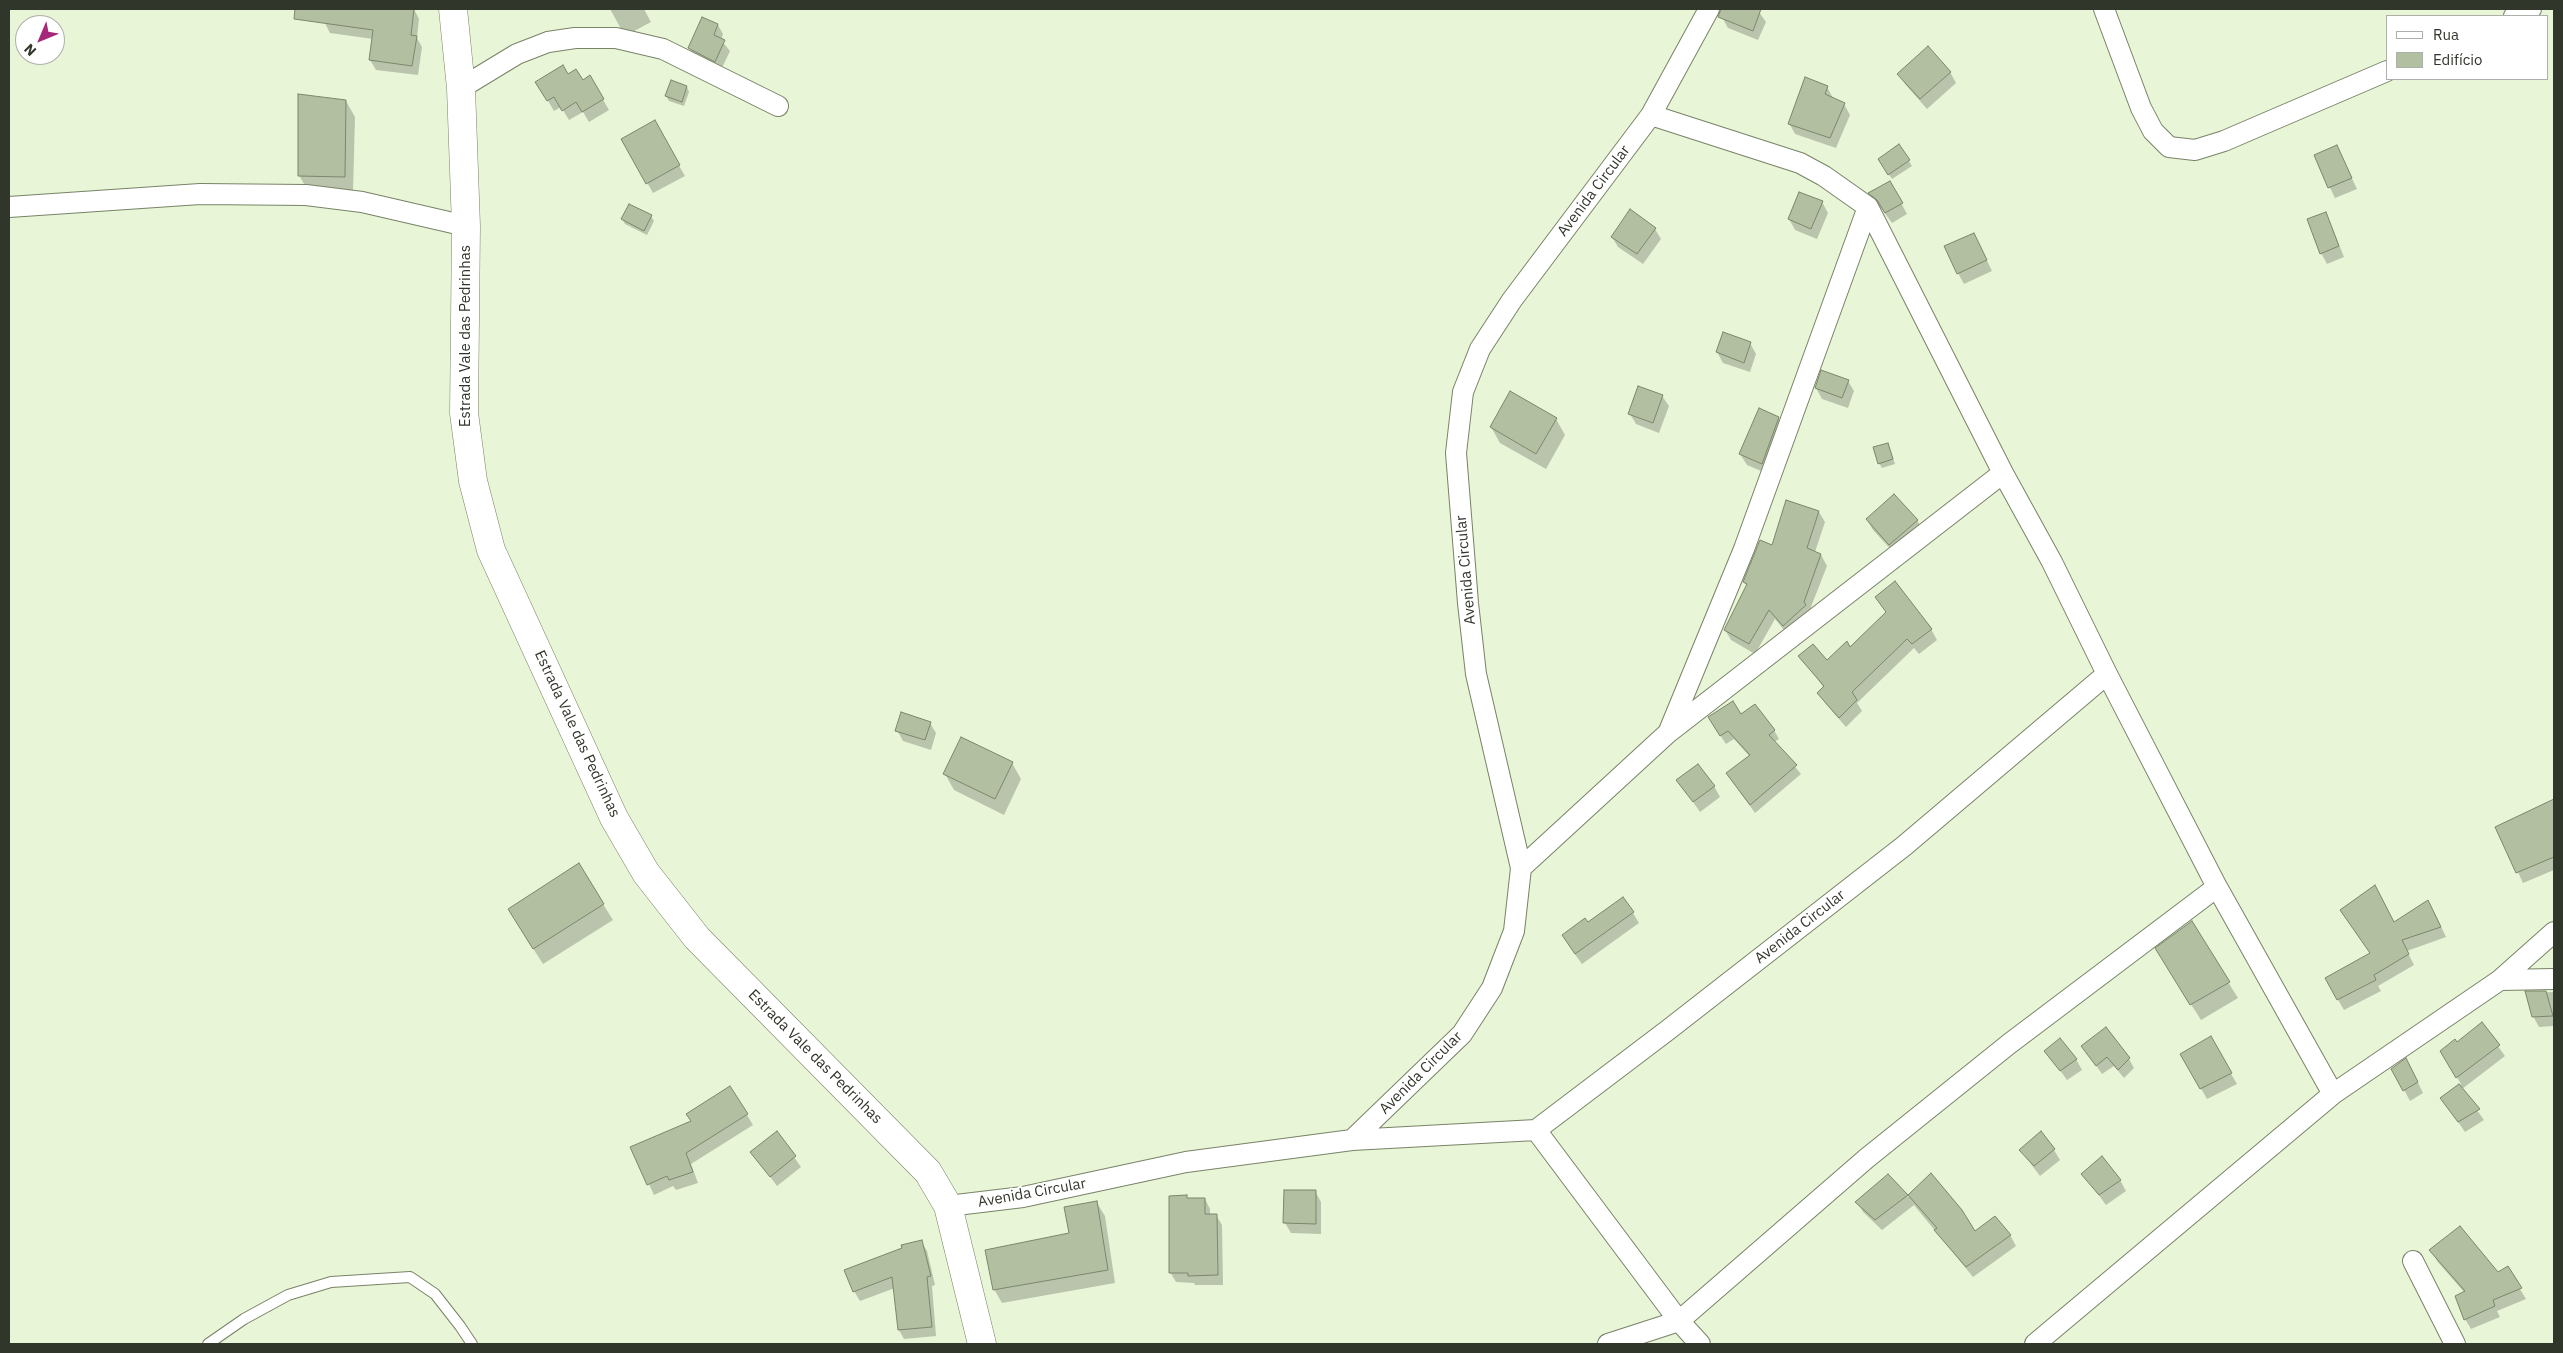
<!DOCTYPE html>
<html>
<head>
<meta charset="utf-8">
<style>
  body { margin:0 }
  #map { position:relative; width:2563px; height:1353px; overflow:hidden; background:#e9f5d7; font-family:"IBM Plex Sans",sans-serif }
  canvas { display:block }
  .frame { position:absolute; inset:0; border:10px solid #31362a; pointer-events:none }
  .legend { position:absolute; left:2386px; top:15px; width:162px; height:65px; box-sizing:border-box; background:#fff; border:1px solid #adafaa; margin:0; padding:6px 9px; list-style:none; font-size:15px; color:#31362a }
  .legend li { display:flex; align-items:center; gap:10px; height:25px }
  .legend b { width:25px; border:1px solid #adafaa }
  .north { position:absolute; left:15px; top:15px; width:50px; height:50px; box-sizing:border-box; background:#fff; border:1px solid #adafaa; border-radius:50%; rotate:225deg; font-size:14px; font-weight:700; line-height:20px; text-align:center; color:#31362a }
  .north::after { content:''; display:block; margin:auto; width:18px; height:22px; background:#a6287a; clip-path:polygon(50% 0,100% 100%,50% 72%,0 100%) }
</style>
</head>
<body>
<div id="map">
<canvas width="2563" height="1353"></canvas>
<div class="frame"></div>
<ul class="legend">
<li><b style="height:6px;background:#fff"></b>Rua</li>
<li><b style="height:14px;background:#b3bfa1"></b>Edifício</li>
</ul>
<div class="north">N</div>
</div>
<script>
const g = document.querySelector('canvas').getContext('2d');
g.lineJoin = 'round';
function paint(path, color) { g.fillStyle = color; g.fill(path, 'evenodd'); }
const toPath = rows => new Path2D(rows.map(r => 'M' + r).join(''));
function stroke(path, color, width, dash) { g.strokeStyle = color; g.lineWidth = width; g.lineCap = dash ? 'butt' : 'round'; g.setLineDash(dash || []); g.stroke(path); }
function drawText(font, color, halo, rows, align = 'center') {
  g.font = font + ' "IBM Plex Sans",sans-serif'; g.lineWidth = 4; g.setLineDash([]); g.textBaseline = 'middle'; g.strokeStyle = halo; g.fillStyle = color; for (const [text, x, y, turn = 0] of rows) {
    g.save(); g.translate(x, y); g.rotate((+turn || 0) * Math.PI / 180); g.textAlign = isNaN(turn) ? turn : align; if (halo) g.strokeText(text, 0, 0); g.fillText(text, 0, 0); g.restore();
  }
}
paint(toPath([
  [326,9,414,9,419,19,417,38,422,47,418,75,376,70,370,60,373,39,330,33,325,23],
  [610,9,644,9,651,22,625,36],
  [1725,9,1752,9,1759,12,1766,22,1758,40,1728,28,1722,17],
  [718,25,723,34,721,40,730,51,721,70,695,57,689,48],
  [1950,72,1956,83,1927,109,1905,84,1899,74],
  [567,76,582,81,590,77,609,110,589,122,583,112,569,120,561,107,554,111,537,82],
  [687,87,689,92,684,106,669,101,666,96],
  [1827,87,1833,98,1844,104,1850,115,1836,148,1795,134,1789,123],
  [346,101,355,117,353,192,308,191,299,175],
  [654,122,685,176,653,193,623,140],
  [1899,146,1912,166,1892,179,1882,164],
  [2337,147,2357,189,2335,198,2315,156],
  [1890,182,1907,214,1892,223,1870,193],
  [1822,202,1828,213,1817,239,1795,230,1789,219],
  [2326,213,2344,257,2327,264,2321,253],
  [651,216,654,221,647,235,625,224,622,219],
  [1655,229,1661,239,1643,264,1618,247,1612,237],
  [1974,234,1992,271,1964,284,1958,273],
  [1750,343,1756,354,1750,372,1723,363,1717,352],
  [1848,381,1854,391,1848,408,1822,399,1816,388],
  [1662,396,1669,406,1659,433,1636,424,1630,414],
  [1778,418,1785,428,1768,474,1747,465,1740,454],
  [1556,419,1565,435,1546,469,1500,443,1491,427],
  [1888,444,1895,464,1882,468,1879,463],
  [1819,512,1825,522,1815,552,1821,555,1827,566,1809,612,1789,636,1775,619,1755,654,1731,640,1725,630,1747,586,1744,582],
  [1867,520,1917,520,1923,531,1896,555,1873,530],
  [1876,597,1931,629,1937,640,1919,654,1914,648,1857,703,1862,711,1846,727,1825,703,1819,693,1824,688,1800,656,1827,662,1850,649,1887,613],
  [1741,716,1774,730,1779,739,1774,742,1801,774,1755,813,1727,774,1750,757,1734,739,1726,744,1714,726],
  [930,723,936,733,931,750,903,741,897,730],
  [1012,763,1021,779,1004,815,954,790,945,774],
  [1678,780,1714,786,1720,797,1700,812],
  [2550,802,2554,809,2554,870,2523,883,2497,827],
  [603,904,613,920,543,964,518,925],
  [2341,910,2394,924,2434,912,2446,937,2407,951,2414,965,2378,986,2381,991,2344,1010,2326,979,2371,954],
  [1633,913,1639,923,1582,964,1569,946],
  [2166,965,2228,982,2238,998,2201,1020],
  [2554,992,2554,1026,2539,1027,2533,1016,2526,993],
  [2482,1024,2505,1056,2462,1089,2484,1120,2465,1132,2442,1099,2461,1084,2442,1051,2456,1043],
  [2210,1038,2237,1084,2207,1099,2182,1055],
  [2083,1047,2129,1059,2134,1068,2124,1078,2114,1066,2102,1074],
  [2046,1051,2076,1059,2082,1070,2067,1080],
  [2393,1069,2412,1070,2423,1093,2410,1101],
  [747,1115,753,1125,691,1164,698,1183,676,1190,673,1186,654,1195,632,1148],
  [777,1133,801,1167,777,1186,752,1152],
  [2054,1150,2060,1160,2040,1176,2021,1151],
  [2083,1174,2120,1180,2126,1191,2106,1205],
  [1931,1175,1975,1233,2010,1235,2016,1246,1973,1277,1914,1205,1882,1230,1863,1212,1857,1202,1888,1176,1908,1197],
  [1315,1191,1321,1202,1321,1234,1291,1233,1285,1223],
  [1171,1197,1205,1199,1210,1209,1210,1215,1216,1215,1222,1225,1223,1285,1195,1285,1194,1283,1176,1282,1170,1272],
  [1097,1203,1105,1216,1115,1283,1002,1303,994,1289,1070,1234],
  [921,1242,927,1251,935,1285,932,1286,936,1336,904,1339,899,1330,895,1288,860,1301,854,1291],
  [2431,1250,2498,1274,2507,1268,2526,1299,2497,1311,2500,1317,2471,1329,2465,1319,2464,1292,2437,1261]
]), '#0003');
const building = toPath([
  [295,9,414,9,411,35,417,36,412,66,369,60,373,30,294,19,295,9],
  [1721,9,1761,9,1753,31,1718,17,1721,9],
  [702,17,718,24,714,35,725,40,715,62,688,48,702,17],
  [1928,46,1951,72,1920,99,1897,74,1928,46],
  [563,65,568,74,576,69,583,80,590,75,604,99,582,112,576,102,562,111,554,97,547,101,535,82,563,65],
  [1805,77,1828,86,1825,94,1845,103,1830,138,1788,124,1805,77],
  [671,80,687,86,682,102,665,96,671,80],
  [298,94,346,100,345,177,298,176,298,94],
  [655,120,680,165,646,184,621,139,655,120],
  [1899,144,1910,160,1888,175,1878,159,1899,144],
  [2337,145,2352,178,2328,188,2314,155,2337,145],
  [1890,181,1903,203,1885,213,1877,200,1868,193,1890,181],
  [1799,192,1823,201,1811,229,1788,219,1799,192],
  [629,204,652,215,644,231,621,219,629,204],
  [1630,209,1656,228,1637,254,1611,237,1630,209],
  [2326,212,2339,246,2320,254,2307,219,2326,212],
  [1974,233,1987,260,1957,274,1944,246,1974,233],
  [1723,332,1751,342,1744,363,1716,352,1723,332],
  [1821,370,1849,380,1842,398,1815,388,1821,370],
  [1638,386,1663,395,1653,423,1628,414,1638,386],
  [1510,391,1557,418,1536,454,1490,427,1510,391],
  [1759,408,1779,417,1762,464,1739,454,1759,408],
  [1888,443,1893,459,1878,464,1873,447,1888,443],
  [1894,494,1918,520,1889,545,1866,519,1894,494],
  [1786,500,1819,511,1807,548,1821,554,1804,602,1806,605,1783,626,1769,610,1749,644,1724,630,1747,584,1743,582,1760,540,1772,545,1786,500],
  [1895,581,1932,629,1912,644,1907,639,1852,692,1857,700,1839,718,1817,693,1824,686,1798,656,1813,644,1827,660,1847,641,1850,647,1886,612,1875,597,1895,581],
  [1733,701,1741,714,1755,704,1775,730,1769,735,1797,765,1750,805,1726,773,1750,755,1728,731,1720,736,1708,717,1733,701],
  [901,712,931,722,925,740,895,731,901,712],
  [961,737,1013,762,995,799,943,774,961,737],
  [1698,764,1715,786,1693,802,1676,780,1698,764],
  [2554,799,2554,857,2516,873,2495,827,2554,799],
  [579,863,604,904,533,949,508,909,579,863],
  [2375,885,2394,922,2428,900,2441,927,2402,940,2409,954,2374,975,2376,980,2337,1000,2325,978,2370,953,2340,910,2375,885],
  [1623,897,1634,912,1575,954,1562,935,1585,918,1588,922,1623,897],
  [2192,921,2230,982,2190,1005,2155,948,2192,921],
  [2525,991,2546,991,2553,1016,2532,1017,2525,991],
  [2482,1022,2500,1045,2456,1078,2440,1051,2455,1039,2457,1042,2482,1022],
  [2106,1027,2130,1058,2118,1070,2107,1057,2096,1066,2081,1046,2106,1027],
  [2211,1036,2232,1073,2200,1089,2180,1054,2211,1036],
  [2060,1038,2077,1059,2060,1071,2044,1051,2060,1038],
  [2406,1058,2418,1082,2403,1091,2391,1069,2406,1058],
  [2459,1084,2480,1109,2458,1122,2440,1098,2459,1084],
  [730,1086,748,1114,686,1153,693,1172,669,1180,667,1176,647,1185,630,1147,691,1121,686,1114,730,1086],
  [777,1131,796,1156,770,1177,750,1152,777,1131],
  [2041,1131,2055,1149,2034,1166,2019,1150,2041,1131],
  [2102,1156,2121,1180,2099,1195,2081,1174,2102,1156],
  [1931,1173,1962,1210,1975,1231,1995,1216,2011,1235,1966,1267,1934,1230,1937,1228,1908,1195,1931,1173],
  [1888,1174,1908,1195,1875,1220,1855,1202,1888,1174],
  [1284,1190,1316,1190,1316,1224,1283,1223,1284,1190],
  [1187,1195,1187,1198,1205,1198,1205,1214,1217,1214,1218,1275,1188,1276,1188,1273,1169,1273,1169,1196,1187,1195],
  [1097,1201,1108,1270,993,1290,985,1250,1069,1233,1064,1207,1097,1201],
  [2460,1226,2498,1272,2508,1266,2522,1288,2493,1300,2495,1306,2464,1320,2455,1296,2465,1291,2429,1250,2460,1226],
  [922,1240,931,1276,927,1277,932,1327,898,1330,892,1277,853,1292,844,1270,902,1248,901,1245,922,1240]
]);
paint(building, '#b3bfa1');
stroke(building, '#7b866a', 1);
const lane = toPath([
  [208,1344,244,1319,288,1295,331,1282,410,1277,435,1294,460,1326,472,1344]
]);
const street = toPath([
  [2104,9,2141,108,2153,131,2169,147,2195,150,2224,141,2387,71],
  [2514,16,2531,9],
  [461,88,517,54,548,42,575,38,616,38,663,49,778,106],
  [1651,115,1800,163,1824,176,1868,207,2003,473,2052,562,2107,674,2217,887,2333,1094],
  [9,207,200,194,306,195,362,202,466,226],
  [1669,731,1744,549,1868,207],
  [1521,868,1669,732,2003,473],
  [2500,980,2554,979],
  [1536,1130,1679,1321,1700,1344],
  [1352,1140,1462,1034,1492,988,1514,931,1521,868,1476,674,1468,603,1456,453,1463,392,1480,349,1512,300,1651,115,1709,9],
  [948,1206,1023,1197,1186,1162,1352,1140,1536,1130,1668,1030,1904,846,2107,674],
  [2413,1261,2455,1344],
  [1608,1344,1679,1321,1867,1158,2009,1044,2217,887],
  [2035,1344,2333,1094,2500,980,2554,932]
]);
const secondary = toPath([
  [453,9,461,88,466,226,464,413,473,481,491,550,614,818,646,873,697,938,928,1172,948,1206,982,1344]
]);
stroke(lane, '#788367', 12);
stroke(street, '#788367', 22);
stroke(secondary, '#788367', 29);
stroke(lane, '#fff', 10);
stroke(street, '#fff', 20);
stroke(secondary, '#fff', 28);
drawText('15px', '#31362a', '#fff', [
  ["Avenida Circular",1594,191,-53],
  ["Estrada Vale das Pedrinhas",466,336,-90],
  ["Avenida Circular",1466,570,-95],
  ["Estrada Vale das Pedrinhas",577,734,65],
  ["Avenida Circular",1800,927,-38],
  ["Estrada Vale das Pedrinhas",815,1057,45],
  ["Avenida Circular",1421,1073,-45],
  ["Avenida Circular",1032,1193,-10]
]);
</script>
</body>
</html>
